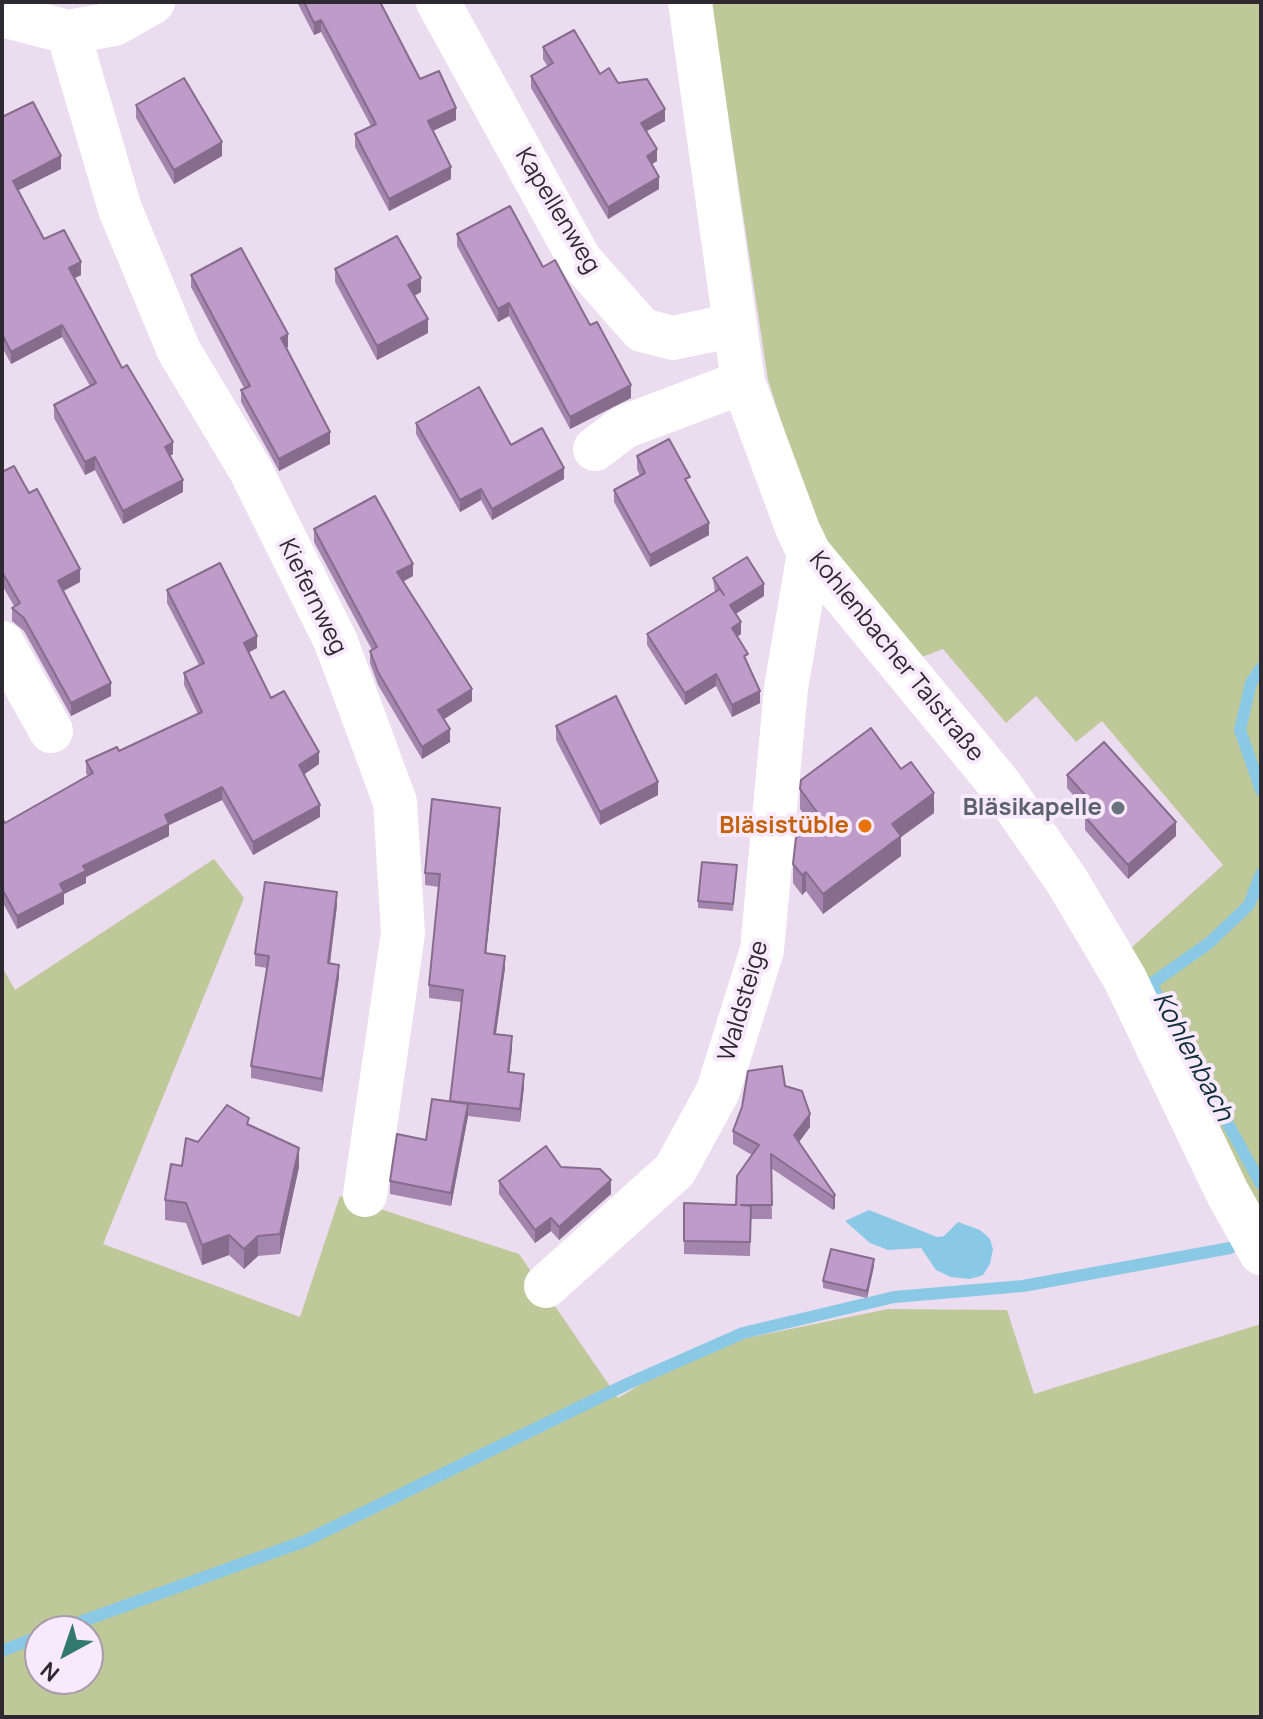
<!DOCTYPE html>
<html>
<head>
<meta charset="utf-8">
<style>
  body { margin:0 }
  #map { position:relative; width:1263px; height:1719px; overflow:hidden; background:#ebdcef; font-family:Manrope,sans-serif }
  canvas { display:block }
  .frame { position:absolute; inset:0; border:4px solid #2e2830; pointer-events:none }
  .north { position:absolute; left:24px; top:1615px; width:80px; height:80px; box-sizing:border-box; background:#f8e9fd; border:2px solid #a79cab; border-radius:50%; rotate:220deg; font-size:22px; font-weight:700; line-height:32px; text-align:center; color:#2e2830 }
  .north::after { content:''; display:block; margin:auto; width:28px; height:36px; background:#31786f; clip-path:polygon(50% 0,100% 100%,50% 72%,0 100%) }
</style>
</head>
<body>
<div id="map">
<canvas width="1263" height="1719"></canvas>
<div class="frame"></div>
<div class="north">N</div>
</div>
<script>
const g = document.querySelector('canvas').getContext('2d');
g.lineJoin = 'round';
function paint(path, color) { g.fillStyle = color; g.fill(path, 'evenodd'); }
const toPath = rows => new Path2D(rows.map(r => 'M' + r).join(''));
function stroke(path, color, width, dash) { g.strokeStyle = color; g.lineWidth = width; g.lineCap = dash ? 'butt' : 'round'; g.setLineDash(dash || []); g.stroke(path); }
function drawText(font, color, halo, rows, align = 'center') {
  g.font = font + ' Manrope,sans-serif'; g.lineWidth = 8; g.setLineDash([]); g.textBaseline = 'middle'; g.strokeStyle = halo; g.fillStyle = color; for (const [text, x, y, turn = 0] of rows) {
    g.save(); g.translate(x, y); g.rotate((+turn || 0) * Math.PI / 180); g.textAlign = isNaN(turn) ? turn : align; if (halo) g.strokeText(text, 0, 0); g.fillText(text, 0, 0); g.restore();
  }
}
paint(toPath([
  [711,2,1261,2,1261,1215,1131,948,1223,865,1102,721,1076,742,1036,696,1006,723,943,649,922,657,818,536,768,380],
  [214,859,244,898,103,1244,300,1317,340,1196,519,1254,618,1398,703,1347,888,1309,1007,1310,1034,1394,1261,1324,1261,1717,2,1717,2,967,15,990],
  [40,1631,88,1631,88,1679,40,1679]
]), '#bfc899');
paint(toPath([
  [869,1210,937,1237,944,1236,958,1222,980,1230,990,1239,993,1249,990,1264,983,1275,970,1279,951,1277,936,1270,921,1248,888,1250,870,1243,845,1221]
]), '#8ac9e5');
stroke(toPath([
  [1261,668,1251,683,1240,730,1261,790],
  [1261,874,1249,905,1209,943,1151,984,1261,1184],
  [55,1631,305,1541,627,1384,743,1333,894,1297,1023,1286,1230,1248],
  [2,1651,40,1636]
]), '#8ac9e5', 12);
stroke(toPath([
  [438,2,580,260,642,330,673,338,734,325],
  [690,2,743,382,798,530,809,553,1001,786,1067,881,1125,979,1227,1192,1261,1253],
  [2,15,68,32,114,24,153,2],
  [68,32,120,209,179,351,251,471,336,642,395,802,403,933,365,1195],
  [595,449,624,427,743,382],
  [2,643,51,731],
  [546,1286,675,1170,718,1091,762,950,786,688,809,553]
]), '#fff', 44);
paint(toPath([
  [297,2,380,2,420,79,456,120,433,131,451,179,389,211,355,147,355,134,371,126,321,32,314,35],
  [543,47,618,83,665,121,647,131,657,161,652,164,659,189,608,219,531,88,531,76,548,67,543,59],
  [136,105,222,156,174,184,136,118],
  [2,117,61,169,18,190,44,239,81,275,74,278,122,368,173,454,170,456,183,492,123,524,95,470,85,475,54,418,54,405,90,386,62,337,11,364,2,347],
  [457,234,543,267,590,325,631,398,570,429,509,316,498,322,457,246],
  [335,269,421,292,414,296,428,333,377,360,335,282],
  [191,275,288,347,286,348,330,444,279,471,241,402,241,390,244,388,191,287],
  [416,423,511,445,564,479,492,520,481,500,460,512,416,434],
  [637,456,690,488,709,535,650,567,614,502,614,490,640,476,637,469],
  [2,468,4,471,29,493,80,582,63,591,111,696,71,716,24,631,12,621,12,608,14,606,2,585],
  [314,529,413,576,403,581,472,701,444,719,450,742,422,759,378,685,370,663,370,651,372,650,314,542],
  [713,578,764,596,736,614,741,634,737,637,748,664,760,703,732,717,716,686,685,705,647,645,647,634,715,592],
  [167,590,257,648,249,652,271,698,319,764,304,774,320,817,253,855,222,800,169,825,169,836,86,877,86,883,64,894,64,904,17,929,2,901,2,818,5,823,88,776,86,773,86,761,119,751,198,714,184,685,184,673,199,665,167,603],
  [556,726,658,795,600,825,556,740],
  [1067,775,1176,836,1128,879,1085,830,1085,817,1089,813,1067,788],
  [800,789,934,813,901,837,901,856,823,914,806,891,802,895,793,883,793,864,812,826,800,809],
  [500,821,486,953,505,968,496,1034,512,1049,509,1072,524,1087,520,1122,468,1116,451,1206,390,1194,390,1181,426,1140,450,1101,461,1002,429,998,429,985,439,887,425,885,425,873],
  [737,872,733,911,698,908,698,901],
  [337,905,330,964,339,977,322,1092,251,1078,251,1066,267,968,255,966,255,954],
  [785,1086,810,1127,799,1142,835,1195,835,1208,833,1210,771,1168,772,1219,751,1219,750,1256,684,1254,684,1203,736,1205,752,1155,733,1144,733,1131,742,1107],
  [249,1125,299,1167,280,1254,258,1256,244,1269,229,1255,202,1265,186,1223,165,1220,165,1200,182,1166],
  [561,1167,611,1194,559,1240,551,1231,535,1243,499,1194,499,1181],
  [874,1266,867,1298,823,1288,823,1281]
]), '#a485ad');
paint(toPath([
  [321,20,321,32,314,35,314,23],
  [456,108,456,120,428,133,428,121],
  [665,109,665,121,641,134,641,123],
  [222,142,222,156,174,184,174,170],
  [657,149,657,161,647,167,647,156],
  [61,156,61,169,13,193,13,181],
  [451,167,451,179,389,211,389,199],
  [659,177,659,189,608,219,608,207],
  [81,262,81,275,69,281,69,268],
  [421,278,421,292,408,299,408,285],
  [509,303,509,316,498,322,498,309],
  [428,319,428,333,377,360,377,346],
  [62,325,62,337,11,364,11,352],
  [288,334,288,347,281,350,281,338],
  [631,385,631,398,570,429,570,417],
  [330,432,330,444,279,471,279,459],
  [173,442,173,454,165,459,165,447],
  [95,457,95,470,85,475,85,462],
  [564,468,564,479,492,520,492,509],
  [183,480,183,492,123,524,123,511],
  [481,489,481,500,460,512,460,500],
  [709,523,709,535,650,567,650,555],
  [413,564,413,576,397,585,397,572],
  [80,569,80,582,58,594,58,581],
  [764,584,764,596,730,617,730,605],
  [741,622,741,634,732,640,732,628],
  [257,636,257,648,244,655,244,643],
  [716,674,716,686,685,705,685,693],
  [111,683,111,696,71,716,71,703],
  [472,689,472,701,438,723,438,710],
  [760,691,760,703,732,717,732,705],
  [450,729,450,742,422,759,422,747],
  [319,752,319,764,299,778,299,765],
  [658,782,658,795,600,825,600,812],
  [222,787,222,800,169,825,169,836,86,877,86,883,64,894,64,904,17,929,17,916,83,866,165,815],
  [934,793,934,813,901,837,901,856,823,914,823,894,892,824],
  [320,805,320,817,253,855,253,842],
  [500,808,500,821,485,965,485,953],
  [1176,822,1176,836,1128,879,1128,865],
  [806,872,806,891,802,895,802,875],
  [337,892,337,905,328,976,328,963],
  [505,956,505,968,494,1046,494,1034],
  [339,965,339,977,322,1092,322,1079],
  [512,1036,512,1049,508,1085,508,1072],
  [524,1074,524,1087,520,1122,520,1109],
  [468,1104,468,1116,451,1206,451,1193],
  [810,1114,810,1127,794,1149,794,1135],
  [299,1148,299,1167,280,1254,280,1234],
  [611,1180,611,1194,559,1240,559,1227],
  [835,1195,835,1208,833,1210,833,1197],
  [551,1218,551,1231,535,1243,535,1230],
  [229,1235,229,1255,202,1265,202,1245],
  [258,1236,258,1256,244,1269,244,1249],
  [874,1259,874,1266,867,1298,867,1291]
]), '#866c8d');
const building = toPath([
  [304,2,380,2,420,79,439,71,456,108,428,121,451,167,389,199,355,134,376,124,321,20,314,23,304,2],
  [574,30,600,74,609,68,618,83,647,79,665,109,641,123,657,149,647,156,659,177,608,207,531,76,553,63,543,47,574,30],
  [184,78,222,142,174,170,136,105,184,78],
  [33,102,61,156,13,181,44,239,64,230,81,262,69,268,122,368,127,365,173,442,165,447,183,480,123,511,95,457,85,462,54,405,96,383,62,325,11,352,2,334,2,117,33,102],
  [510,206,543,267,555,260,590,325,597,322,631,385,570,417,509,303,498,309,457,234,510,206],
  [397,236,421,278,408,285,428,319,377,346,335,269,397,236],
  [241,248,288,334,281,338,330,432,279,459,241,390,250,386,191,275,241,248],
  [479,387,511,445,542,428,564,468,492,509,481,489,460,500,416,423,479,387],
  [669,439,690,477,685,479,709,523,650,555,614,490,645,473,637,456,669,439],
  [14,466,29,493,37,489,80,569,58,581,111,683,71,703,24,618,12,608,20,603,2,572,2,468,4,471,14,466],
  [375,496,413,564,397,572,472,689,438,710,450,729,422,747,378,672,370,651,377,647,314,529,375,496],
  [747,557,764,584,730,605,741,622,732,628,748,654,744,656,760,691,732,705,716,674,685,693,647,634,720,589,724,595,713,578,747,557],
  [220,563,257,636,244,643,271,698,284,691,319,752,299,765,320,805,253,842,222,787,165,815,169,824,83,866,86,871,60,884,64,892,17,916,2,889,2,818,5,823,93,773,86,761,117,747,119,751,202,712,184,673,204,663,167,590,220,563],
  [616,696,658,782,600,812,556,726,616,696],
  [871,728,901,769,911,762,934,793,892,824,901,836,823,894,806,872,802,875,793,864,796,838,822,819,800,789,801,780,871,728],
  [1104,742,1176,822,1128,865,1085,817,1096,807,1067,775,1104,742],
  [432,799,500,808,485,953,505,956,494,1034,512,1036,508,1072,524,1074,520,1109,450,1101,463,990,429,985,440,874,425,873,432,799],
  [702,862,737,865,733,904,698,901,702,862],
  [265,882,337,892,328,963,339,965,322,1079,251,1066,269,956,255,954,265,882],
  [782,1066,785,1086,802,1091,810,1114,794,1135,835,1195,833,1197,771,1154,772,1205,741,1205,751,1206,750,1242,684,1241,684,1203,736,1205,737,1176,759,1145,733,1131,742,1107,748,1071,782,1066],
  [432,1099,468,1104,451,1193,390,1181,397,1134,426,1140,432,1099],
  [227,1105,249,1118,247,1124,299,1148,280,1234,258,1236,244,1249,229,1235,202,1245,186,1203,165,1200,171,1164,182,1166,186,1138,198,1142,227,1105],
  [546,1146,561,1167,600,1169,611,1180,559,1227,551,1218,535,1230,499,1181,546,1146],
  [831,1249,874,1259,867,1291,823,1281,831,1249]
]);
paint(building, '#bf9bc9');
stroke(building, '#866c8d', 2);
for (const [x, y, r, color] of [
  [1118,808,8,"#6b7280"],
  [865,826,8,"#e8710a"]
]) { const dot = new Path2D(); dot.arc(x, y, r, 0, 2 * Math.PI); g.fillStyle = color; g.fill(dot); stroke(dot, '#f8e9fd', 3); }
drawText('24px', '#2e2830', '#f8e9fd', [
  ["Kapellenweg",557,211,59],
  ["Kiefernweg",312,597,64],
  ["Kohlenbacher Talstraße",896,657,51],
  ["Waldsteige",744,1001,-74]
]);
drawText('bold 24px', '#5b616d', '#f8e9fd', [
  ["Bläsikapelle",1102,808]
], 'right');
drawText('bold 24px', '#c56008', '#f8e9fd', [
  ["Bläsistüble",849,826]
], 'right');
drawText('italic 26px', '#0f2e3a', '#f8e9fd', [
  ["Kohlenbach",1192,1057,62]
]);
</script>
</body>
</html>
